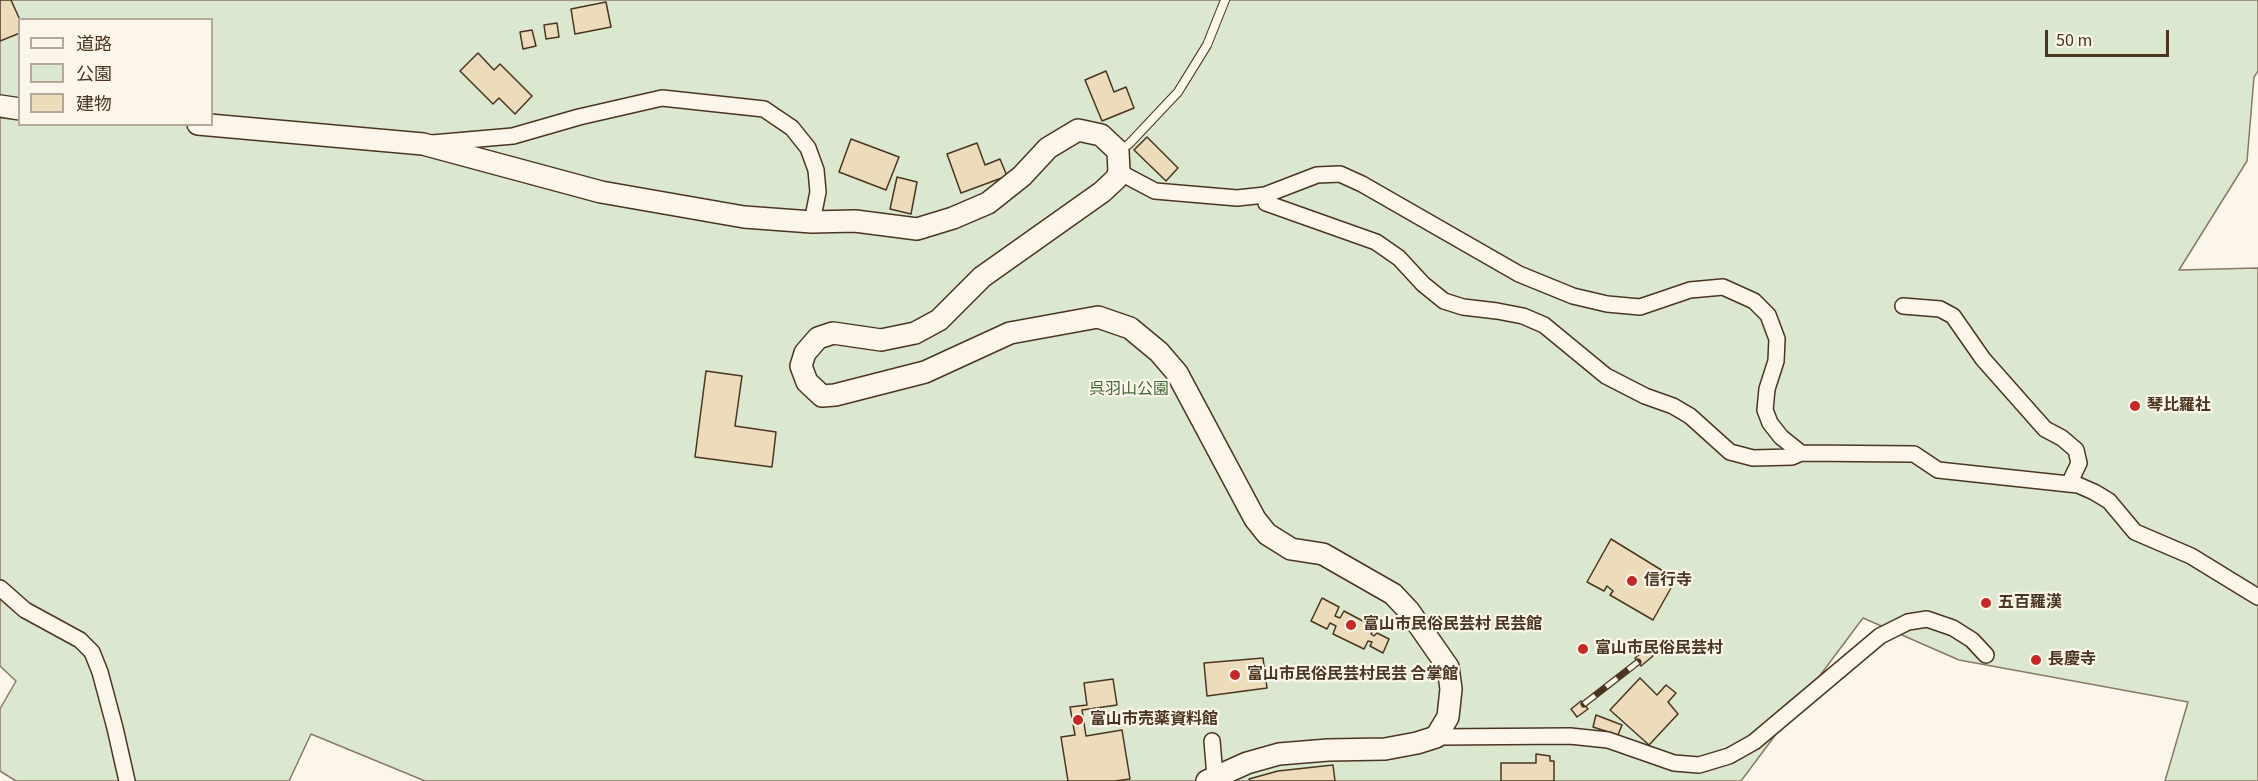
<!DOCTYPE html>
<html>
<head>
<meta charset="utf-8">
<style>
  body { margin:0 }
  #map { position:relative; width:2258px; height:781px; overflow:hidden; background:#fbf6e9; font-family:"Source Sans 3","Noto Sans JP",sans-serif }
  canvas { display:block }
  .legend { position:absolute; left:18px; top:18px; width:195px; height:108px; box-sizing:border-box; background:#fbf6e9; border:2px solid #b4a999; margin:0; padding:8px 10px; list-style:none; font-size:18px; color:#4a3520 }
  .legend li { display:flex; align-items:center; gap:12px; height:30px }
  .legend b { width:30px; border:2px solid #b4a999 }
  .scale { position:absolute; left:2045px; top:30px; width:124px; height:27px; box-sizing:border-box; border:3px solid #4a3520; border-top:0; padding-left:8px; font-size:18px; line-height:21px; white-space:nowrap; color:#4a3520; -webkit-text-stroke:4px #fbf6e9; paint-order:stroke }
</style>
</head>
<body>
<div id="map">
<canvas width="2258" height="781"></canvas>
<ul class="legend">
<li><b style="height:8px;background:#fbf6e9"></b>道路</li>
<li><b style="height:16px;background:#dce7d0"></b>公園</li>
<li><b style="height:16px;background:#ecdcbc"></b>建物</li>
</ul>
<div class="scale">50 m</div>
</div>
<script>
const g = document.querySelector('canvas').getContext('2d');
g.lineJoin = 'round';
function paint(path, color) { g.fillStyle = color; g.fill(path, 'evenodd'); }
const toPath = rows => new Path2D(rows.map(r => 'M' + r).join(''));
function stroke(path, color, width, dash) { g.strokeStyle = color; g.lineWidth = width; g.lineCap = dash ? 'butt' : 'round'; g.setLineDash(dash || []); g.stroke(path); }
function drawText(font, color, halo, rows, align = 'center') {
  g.font = font + ' "Source Sans 3","Noto Sans JP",sans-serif'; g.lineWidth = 4.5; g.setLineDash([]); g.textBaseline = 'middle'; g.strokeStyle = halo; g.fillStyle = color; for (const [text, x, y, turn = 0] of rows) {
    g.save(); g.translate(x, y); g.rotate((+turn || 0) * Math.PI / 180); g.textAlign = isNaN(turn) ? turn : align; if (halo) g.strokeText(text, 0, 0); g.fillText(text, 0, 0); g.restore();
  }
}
const green = toPath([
  [0,0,2258,0,2258,71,2254,77,2247,161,2179,270,2258,268,2258,781,2165,781,2188,702,1959,660,1863,618,1741,781,425,781,311,734,289,781,16,781,0,771,0,709,16,681,0,666,0,0],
  [20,20,212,20,212,124,20,124,20,20]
]);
paint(green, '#dce7d0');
stroke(green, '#887966', 1.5);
const building = toPath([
  [0,0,11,0,20,20,20,33,0,41,0,0],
  [606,2,611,27,575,34,571,9,606,2],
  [557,23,559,37,546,39,544,25,557,23],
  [532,30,536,46,523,49,520,32,532,30],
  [478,53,494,70,500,64,532,96,515,114,499,98,493,104,460,71,478,53],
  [1106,71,1114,92,1126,87,1134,108,1102,121,1085,80,1106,71],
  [1147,137,1178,168,1166,181,1134,150,1147,137],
  [851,139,899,157,886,190,839,172,851,139],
  [977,143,985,165,1000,159,1007,176,961,193,947,154,977,143],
  [897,177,917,182,911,214,890,209,897,177],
  [706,371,742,376,735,426,776,432,772,467,695,457,706,371],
  [1611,539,1676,579,1653,620,1610,595,1613,591,1607,586,1604,591,1587,582,1611,539],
  [1322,598,1339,607,1335,616,1340,618,1344,611,1374,627,1371,634,1374,636,1377,633,1389,639,1383,653,1370,646,1372,642,1368,641,1364,649,1333,634,1336,626,1330,623,1327,629,1311,621,1322,598],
  [1647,648,1653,656,1641,666,1635,658,1647,648],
  [1263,658,1267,688,1207,696,1204,663,1263,658],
  [1640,678,1657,695,1666,685,1676,693,1668,702,1678,714,1649,745,1610,710,1640,678],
  [1113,679,1117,705,1082,710,1086,736,1122,730,1130,779,1115,781,1068,781,1061,737,1075,735,1070,707,1087,705,1084,683,1113,679],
  [1581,701,1588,709,1577,717,1571,709,1581,701],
  [1596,715,1622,725,1618,735,1593,727,1596,715],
  [1536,754,1550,756,1550,761,1554,761,1554,781,1501,781,1501,763,1536,763,1536,754],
  [1333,765,1335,781,1250,781,1249,779,1278,771,1333,765]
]);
paint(building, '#ecdcbc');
stroke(building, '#4a3520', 1.5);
const lane = toPath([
  [1120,150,1129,144,1178,92,1207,45,1225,0]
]);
const street = toPath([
  [432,143,513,136,579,117,662,98,764,109,792,128,808,148,816,170,818,192,812,222],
  [1119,172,1155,191,1237,198,1265,195,1317,175,1340,174,1362,184,1519,274,1573,296,1607,304,1640,307,1690,290,1723,287,1754,301,1768,315,1777,339,1776,361,1767,389,1765,410,1770,423,1781,437,1801,453,1914,454,1938,470,2078,485,2094,492,2109,501,2135,532,2191,556,2258,597],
  [1265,195,1266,203,1376,242,1399,258,1423,284,1444,301,1463,307,1497,311,1523,316,1544,325,1606,376,1645,396,1673,406,1690,416,1730,452,1753,458,1792,457,1801,453],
  [1903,306,1940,309,1953,316,1983,359,2045,429,2062,438,2076,450,2079,463,2069,484],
  [0,588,25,610,80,640,92,652,100,672,115,728,127,781],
  [1436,737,1570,736,1608,740,1674,763,1699,765,1729,756,1754,742,1880,636,1908,622,1927,619,1953,628,1972,640,1986,655],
  [1212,741,1215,776]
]);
const secondary = toPath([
  [0,106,20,109],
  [198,124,423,144,601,192,744,217,812,222,855,221,917,229,953,218,988,203,1022,176,1048,148,1078,130,1101,135,1118,151,1119,172,1116,179,1102,192,982,277,939,320,915,333,881,340,833,333,818,338,805,353,801,366,807,382,822,396,835,395,925,372,1010,333,1098,317,1130,328,1159,352,1177,373,1255,519,1267,534,1291,549,1323,554,1393,594,1409,611,1448,667,1451,689,1448,717,1436,737,1417,743,1385,749,1328,750,1279,754,1247,763,1207,781]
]);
stroke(lane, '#4a3520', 10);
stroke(street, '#4a3520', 18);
stroke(secondary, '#4a3520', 24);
stroke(lane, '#fbf6e9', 8);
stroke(street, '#fbf6e9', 15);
stroke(secondary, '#fbf6e9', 21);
const rail = toPath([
  [1584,704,1638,662]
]);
stroke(rail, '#4a3520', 7);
stroke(rail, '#fbf6e9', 4.5, [14]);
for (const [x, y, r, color] of [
  [2135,406,6,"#c62828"],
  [1632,581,6,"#c62828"],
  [1986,603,6,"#c62828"],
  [1351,625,6,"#c62828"],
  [1583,649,6,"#c62828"],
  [2036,660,6,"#c62828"],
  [1235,675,6,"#c62828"],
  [1078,720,6,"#c62828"]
]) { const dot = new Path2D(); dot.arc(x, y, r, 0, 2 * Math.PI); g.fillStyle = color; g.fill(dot); stroke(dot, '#fbf6e9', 2); }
drawText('16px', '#436837', '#fbf6e9', [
  ["呉羽山公園",1129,390]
]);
drawText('bold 16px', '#4a3520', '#fbf6e9', [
  ["琴比羅社",2147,406],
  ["信行寺",1644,581],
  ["五百羅漢",1998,603],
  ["富山市民俗民芸村 民芸館",1363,625],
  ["富山市民俗民芸村",1595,649],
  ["長慶寺",2048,660],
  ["富山市民俗民芸村民芸 合掌館",1247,675],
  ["富山市売薬資料館",1090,720]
], 'left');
</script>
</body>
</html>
